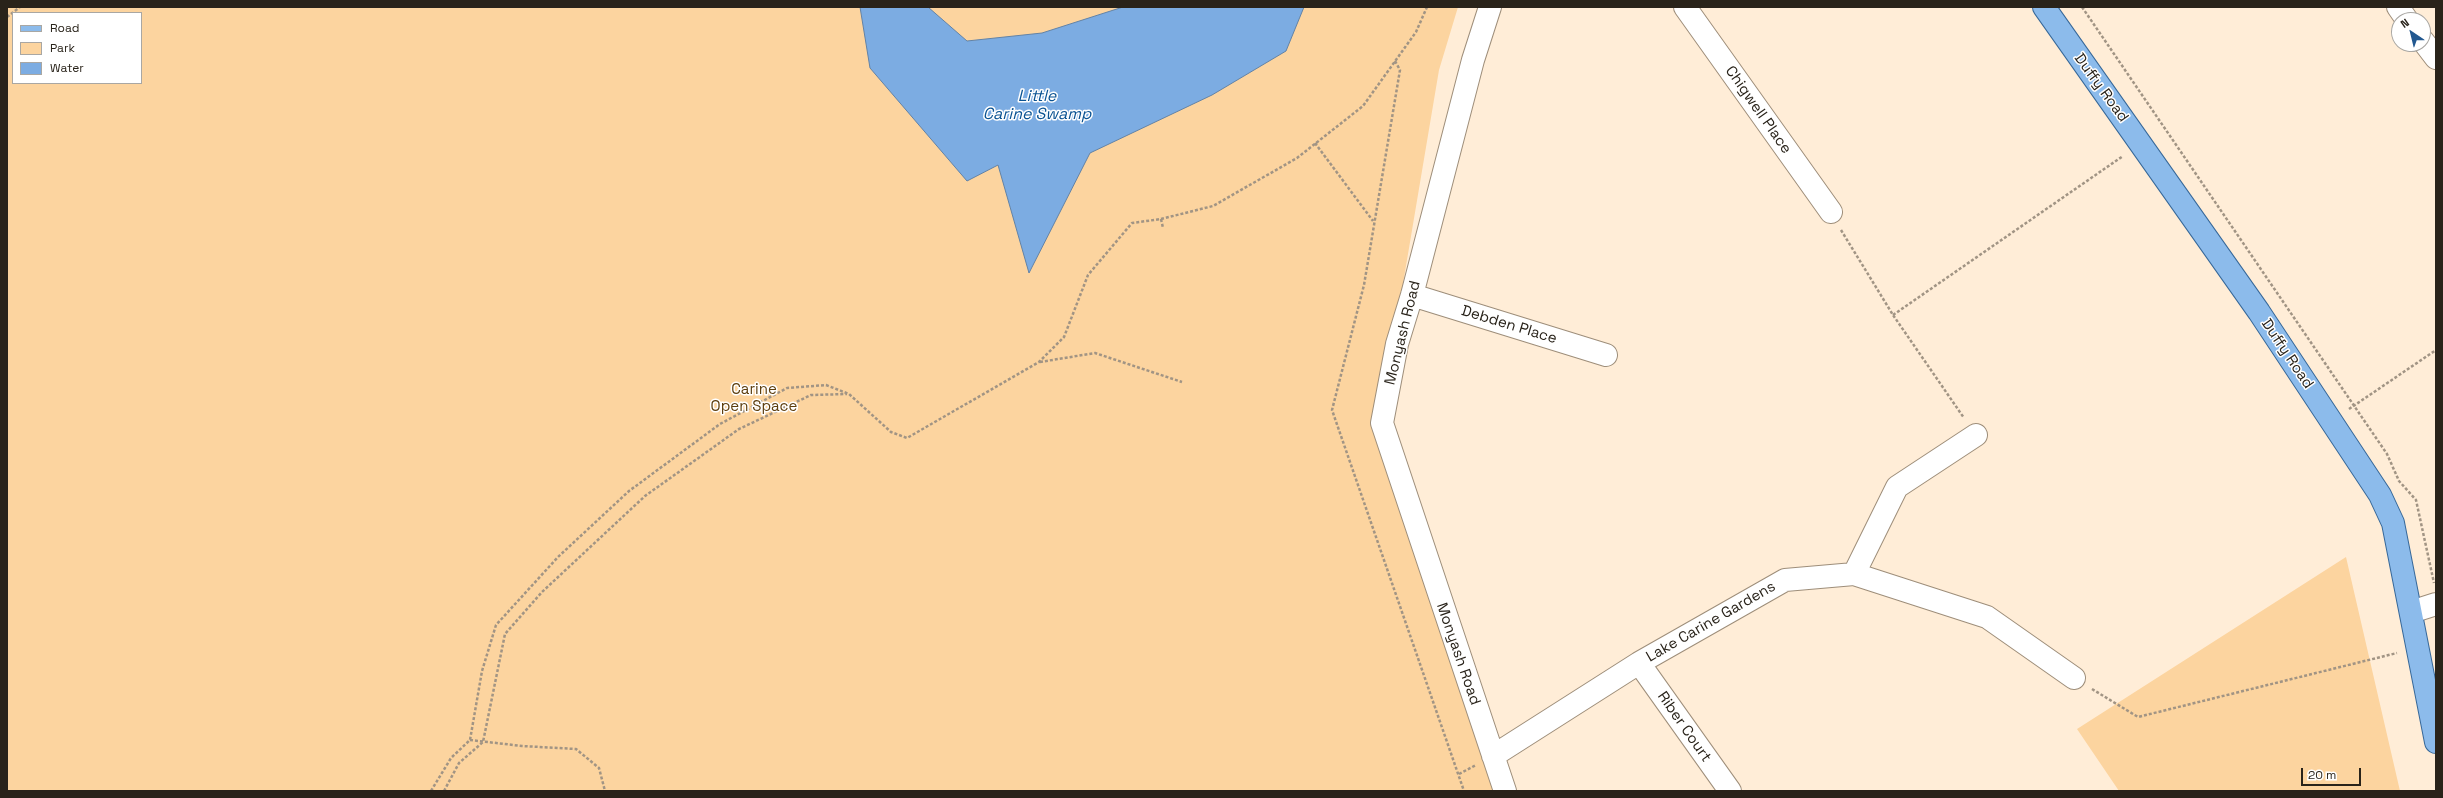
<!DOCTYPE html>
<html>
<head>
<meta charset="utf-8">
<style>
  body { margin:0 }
  #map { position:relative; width:2443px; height:798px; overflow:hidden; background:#ffedd7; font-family:"Space Grotesk",sans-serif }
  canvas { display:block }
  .frame { position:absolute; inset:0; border:8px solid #29231a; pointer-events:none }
  .legend { position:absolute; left:12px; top:12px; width:130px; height:72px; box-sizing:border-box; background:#fff; border:1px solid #a9a7a3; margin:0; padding:5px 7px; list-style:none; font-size:12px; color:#29231a }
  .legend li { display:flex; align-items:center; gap:8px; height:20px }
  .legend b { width:20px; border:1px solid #a9a7a3 }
  .north { position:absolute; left:2391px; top:12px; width:40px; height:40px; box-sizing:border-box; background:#fff; border:1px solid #a9a7a3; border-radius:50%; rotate:325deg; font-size:11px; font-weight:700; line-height:16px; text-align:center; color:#29231a }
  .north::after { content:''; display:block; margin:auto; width:14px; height:18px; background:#225890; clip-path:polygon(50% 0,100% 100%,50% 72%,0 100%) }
  .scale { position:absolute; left:2301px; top:768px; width:60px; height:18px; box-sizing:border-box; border:2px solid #29231a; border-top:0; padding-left:5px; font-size:12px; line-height:14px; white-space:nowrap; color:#29231a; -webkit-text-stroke:3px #fff; paint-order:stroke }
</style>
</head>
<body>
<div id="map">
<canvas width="2443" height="798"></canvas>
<div class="frame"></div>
<ul class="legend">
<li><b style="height:5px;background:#8cbbeb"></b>Road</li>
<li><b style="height:11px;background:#fcd49f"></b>Park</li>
<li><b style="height:11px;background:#7cace2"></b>Water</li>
</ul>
<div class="north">N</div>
<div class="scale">20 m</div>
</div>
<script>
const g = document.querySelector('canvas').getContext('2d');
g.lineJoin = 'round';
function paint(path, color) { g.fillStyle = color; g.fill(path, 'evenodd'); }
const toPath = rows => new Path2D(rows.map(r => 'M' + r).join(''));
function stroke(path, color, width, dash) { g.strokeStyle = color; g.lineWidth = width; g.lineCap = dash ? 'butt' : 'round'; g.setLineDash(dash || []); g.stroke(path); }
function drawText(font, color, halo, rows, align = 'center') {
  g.font = font + ' "Space Grotesk",sans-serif'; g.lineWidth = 3; g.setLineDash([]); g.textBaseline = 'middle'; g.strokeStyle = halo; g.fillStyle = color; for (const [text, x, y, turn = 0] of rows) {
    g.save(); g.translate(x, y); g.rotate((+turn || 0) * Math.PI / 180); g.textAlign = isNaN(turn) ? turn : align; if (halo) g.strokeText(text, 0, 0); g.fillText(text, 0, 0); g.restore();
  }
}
paint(toPath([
  [7,7,1458,7,1439,70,1378,432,1501,791,7,791],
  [13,13,141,13,141,83,13,83],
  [2346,557,2400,791,2119,791,2077,729]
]), '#fcd49f');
const water = toPath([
  [860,7,928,7,967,41,1042,33,1123,7,1304,7,1286,51,1212,95,1090,153,1029,273,998,165,967,181,870,68,860,7]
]);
paint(water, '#7cace2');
stroke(water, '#6383a6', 1);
const minor = toPath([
  [1490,7,1473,60,1412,295,1397,344,1382,423,1505,791],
  [1685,7,1831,212],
  [2398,7,2407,20],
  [2423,41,2436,58],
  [1412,295,1606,355],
  [1854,574,1897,487,1976,435],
  [2411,612,2436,604],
  [1639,663,1730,791],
  [1493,756,1639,663,1785,580,1854,574,1987,617,2074,678]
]);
const major = toPath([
  [2044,7,2259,312,2380,495,2393,523,2436,742]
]);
stroke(minor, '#9e8e7a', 24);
stroke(major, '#376899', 24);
stroke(toPath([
  [2082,7,2387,454,2399,481,2416,500,2434,583],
  [7,17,20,7],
  [1395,61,1400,70,1364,285,1332,410,1464,791],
  [1315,143,1373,221],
  [1161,219,1163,228],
  [1841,230,1893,315,1964,418],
  [1893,315,2123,156],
  [1040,362,1095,353,1182,382],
  [2349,409,2436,350],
  [2092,689,2138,717,2397,653],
  [470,740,522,746,576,749,599,768,605,791],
  [1459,774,1476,765],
  [431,791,451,758,470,740,482,671,496,625,558,557,629,491,720,424,787,388,826,385,849,394,891,432,907,438,1039,362,1064,337,1088,275,1132,223,1161,219,1213,206,1297,158,1363,106,1416,32,1427,7],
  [444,791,459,763,483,742,505,634,542,592,645,496,739,429,811,395,847,394]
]), '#a19484', 2.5, [3, 2]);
stroke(minor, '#fff', 22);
stroke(major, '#8cbbeb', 22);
drawText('15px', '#29231a', '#fff', [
  ["Duffy Road",2101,88,54],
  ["Chigwell Place",1758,110,55],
  ["Debden Place",1509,325,17],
  ["Monyash Road",1403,333,-76],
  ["Duffy Road",2287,354,56],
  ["Lake Carine Gardens",1711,622,-30],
  ["Monyash Road",1458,654,71],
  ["Riber Court",1684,727,55]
]);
drawText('15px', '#5d3e0e', '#fff', [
  ["Carine",754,390],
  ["Open Space",754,407]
]);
drawText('italic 16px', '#095292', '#fff', [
  ["Little",1037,97],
  ["Carine Swamp",1037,115]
]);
</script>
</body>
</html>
